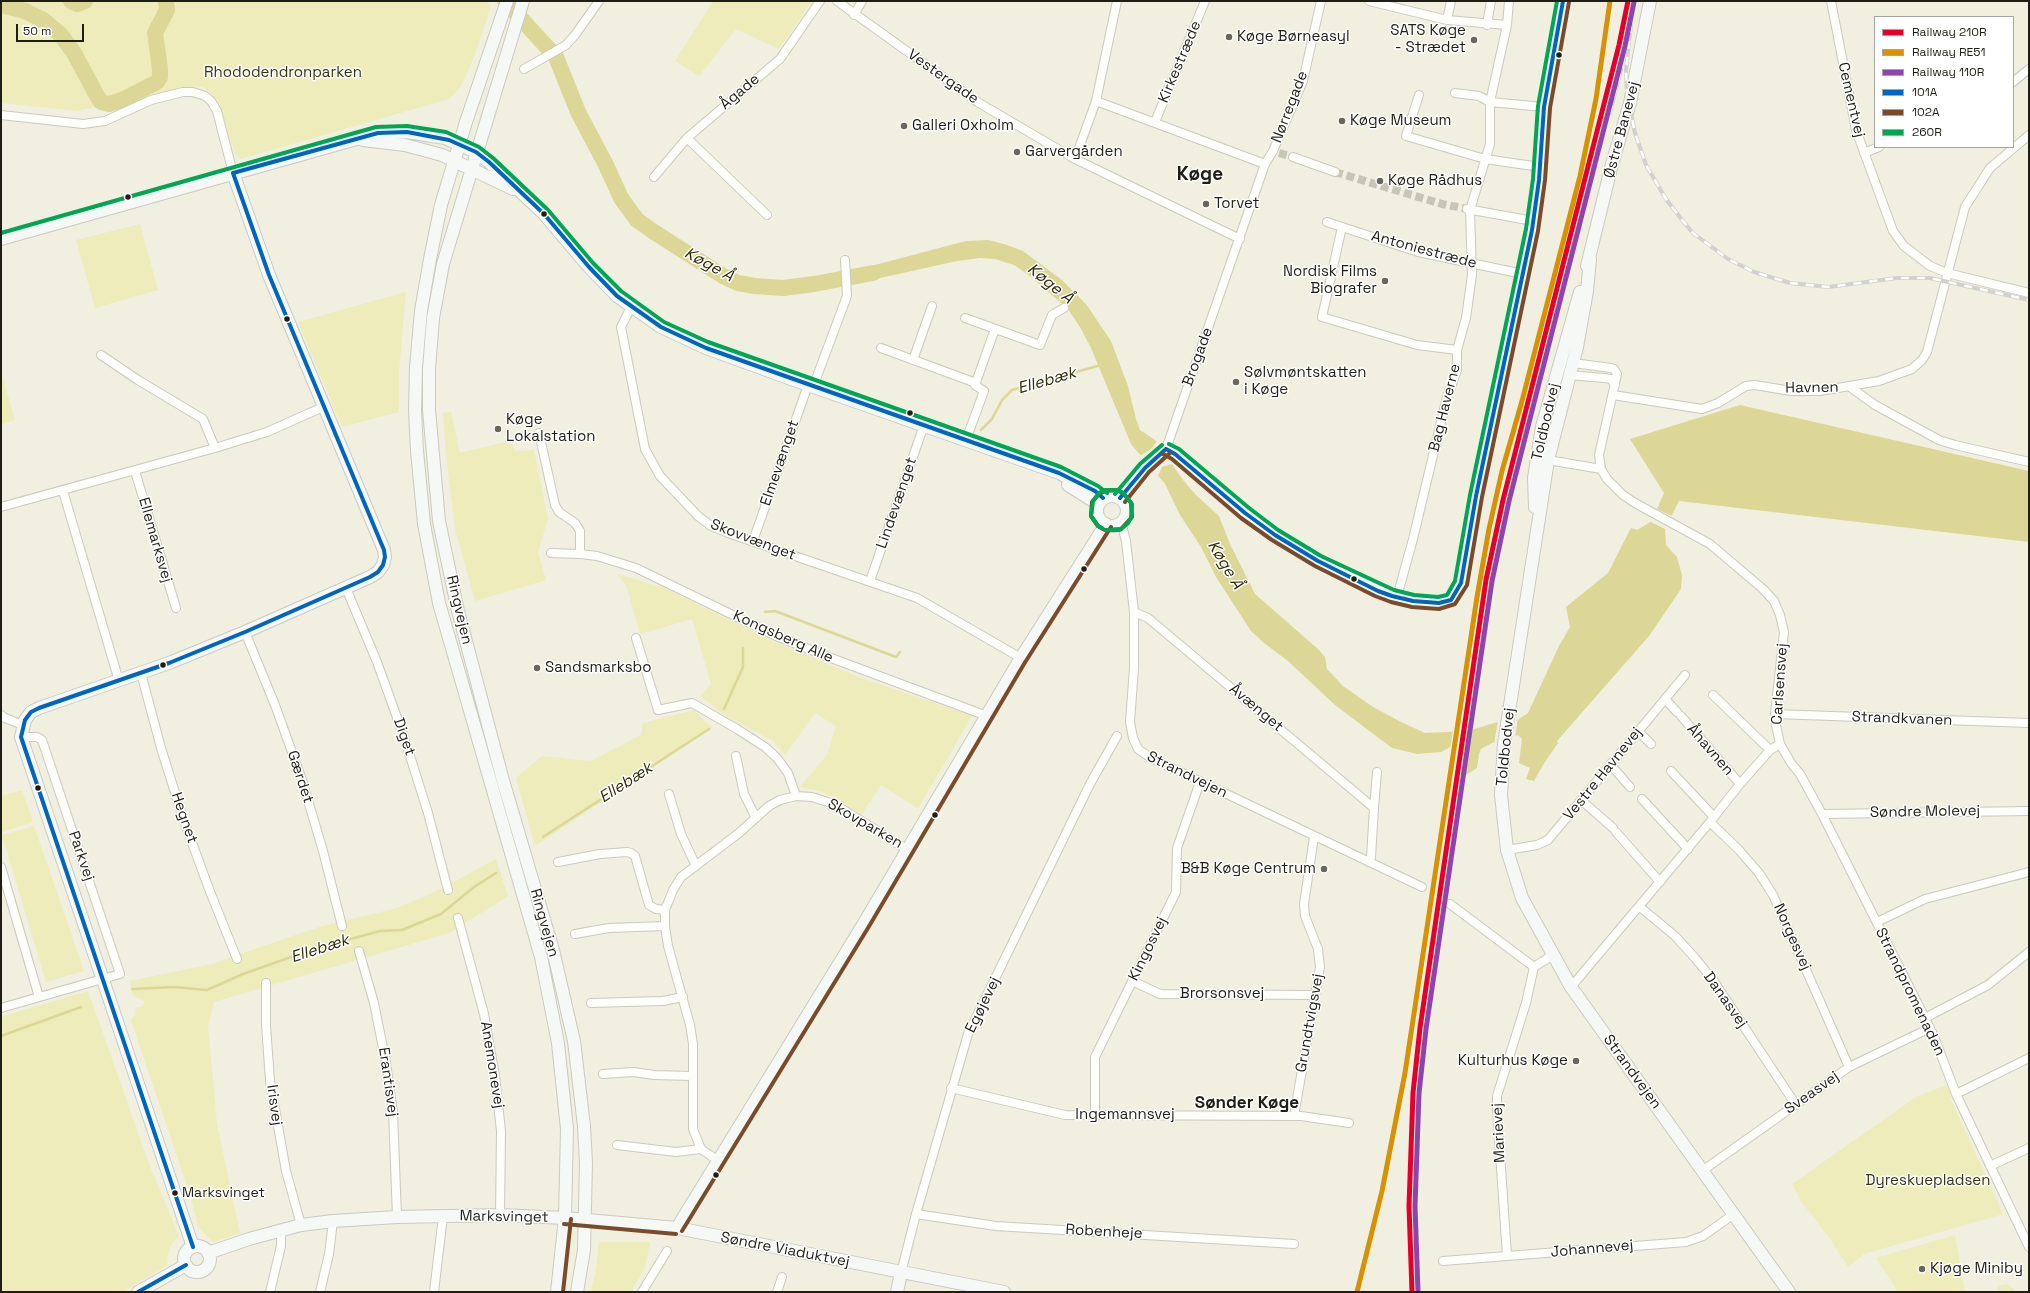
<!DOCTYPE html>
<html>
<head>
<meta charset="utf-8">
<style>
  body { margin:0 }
  #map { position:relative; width:2030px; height:1293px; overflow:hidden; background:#f0efe0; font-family:"Space Grotesk",sans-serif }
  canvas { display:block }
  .frame { position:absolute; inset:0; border:2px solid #1f1e14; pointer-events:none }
  .legend { position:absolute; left:1874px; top:16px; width:140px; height:132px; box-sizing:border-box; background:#fff; border:1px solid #a5a5a1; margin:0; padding:5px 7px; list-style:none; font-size:12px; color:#1f1e14 }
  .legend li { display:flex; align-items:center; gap:8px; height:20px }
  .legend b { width:20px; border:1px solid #a5a5a1 }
  .scale { position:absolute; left:16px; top:24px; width:68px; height:18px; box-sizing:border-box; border:2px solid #1f1e14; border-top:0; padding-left:5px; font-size:12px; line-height:14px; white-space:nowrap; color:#1f1e14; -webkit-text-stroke:3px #fff; paint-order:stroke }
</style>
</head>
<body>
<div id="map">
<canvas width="2030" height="1293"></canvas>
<div class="frame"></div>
<ul class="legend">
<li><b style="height:5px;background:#e4002b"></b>Railway 210R</li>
<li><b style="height:5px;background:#d79203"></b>Railway RE51</li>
<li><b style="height:5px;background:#8e44ad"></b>Railway 110R</li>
<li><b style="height:5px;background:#0065bd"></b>101A</li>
<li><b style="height:5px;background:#7a4b2a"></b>102A</li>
<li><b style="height:5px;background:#00a651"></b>260R</li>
</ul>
<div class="scale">50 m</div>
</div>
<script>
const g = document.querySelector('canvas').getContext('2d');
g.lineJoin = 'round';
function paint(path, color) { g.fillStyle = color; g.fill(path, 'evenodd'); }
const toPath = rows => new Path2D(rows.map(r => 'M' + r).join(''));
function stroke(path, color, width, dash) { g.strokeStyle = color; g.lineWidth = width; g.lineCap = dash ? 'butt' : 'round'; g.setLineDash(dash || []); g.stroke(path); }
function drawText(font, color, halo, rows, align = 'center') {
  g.font = font + ' "Space Grotesk",sans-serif'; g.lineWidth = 3; g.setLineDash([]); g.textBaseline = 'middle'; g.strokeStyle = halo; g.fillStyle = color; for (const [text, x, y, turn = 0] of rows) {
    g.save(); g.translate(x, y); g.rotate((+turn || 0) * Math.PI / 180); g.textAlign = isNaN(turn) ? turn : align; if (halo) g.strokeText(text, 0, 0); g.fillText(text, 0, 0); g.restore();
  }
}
paint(toPath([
  [1,1,487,1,491,7,475,54,465,78,459,89,449,99,240,159,234,151,218,101,203,86,177,89,77,111,1,103],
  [713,1,812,1,779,49,736,29,699,76,675,61],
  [140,224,158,290,95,308,76,240],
  [406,292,399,371,399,412,342,427,298,322],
  [1,372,15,420,1,424],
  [451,412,460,453,510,441,516,451,534,450,548,519,538,552,546,580,475,601,455,529,446,456,443,413],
  [617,574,662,587,777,643,862,678,972,716,918,808,881,785,861,815,831,796,820,791,800,787,827,755,836,726,815,713,785,755,773,741,728,717,700,696,711,684,692,619,640,634,626,585],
  [694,710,712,728,535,846,516,778,542,756,591,761,641,735,643,723],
  [22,790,33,822,1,832,1,796],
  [34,826,84,971,46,982,2,835],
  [496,859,508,896,449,933,214,1002,208,1026,217,1124,240,1233,213,1242,198,1227,191,1198,131,1020,136,1014,135,1009,137,1007,141,1007,145,1004,143,1000,133,996,130,981,212,964,319,927,397,908,437,891],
  [88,991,149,1164,179,1236,172,1243,168,1253,167,1265,123,1292,1,1292,1,1017],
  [1949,1084,1951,1100,2003,1214,1864,1254,1848,1267,1831,1240,1801,1201,1792,1184,1916,1097],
  [1955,1235,1965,1292,1898,1292,1876,1258],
  [599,1242,650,1242,645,1267,631,1292,590,1292,595,1276],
  [2008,1284,2016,1292,1998,1292,1997,1286]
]), '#eeecbb');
paint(toPath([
  [988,240,1004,244,1023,251,1062,280,1086,304,1111,341,1128,386,1136,419,1140,430,1155,440,1183,480,1196,495,1219,516,1230,544,1255,594,1318,649,1325,657,1327,669,1343,686,1373,707,1401,722,1425,733,1468,731,1494,723,1519,719,1528,713,1559,646,1570,627,1566,607,1608,573,1631,528,1637,530,1652,521,1664,493,1630,439,1740,405,2029,471,2029,542,1679,501,1665,529,1666,545,1677,557,1682,575,1681,589,1649,636,1557,741,1558,743,1543,765,1534,781,1526,779,1530,768,1519,763,1522,739,1518,735,1492,743,1481,749,1479,754,1477,768,1466,775,1464,769,1466,754,1465,750,1450,747,1441,752,1417,754,1392,748,1335,705,1288,661,1264,643,1251,631,1216,577,1201,547,1180,515,1165,484,1131,444,1091,348,1080,327,1068,309,1030,276,1014,265,995,259,980,258,957,261,853,284,852,271,966,241]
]), '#dcd796');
paint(toPath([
  [1158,440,1175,463,1162,467,1158,476,1138,457,1151,449],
  [1655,508,1674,517,1667,530,1649,521],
  [1518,717,1515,738,1494,744,1498,721],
  [1467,729,1463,751,1450,749,1453,730]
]), '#f0efe0');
stroke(toPath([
  [981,430,992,419,1002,400,1012,390,1101,365],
  [765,612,775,611,896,657,900,652],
  [724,709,743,667,743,648],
  [543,837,709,729],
  [132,989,174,987,207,990,243,974,314,949,380,931,402,930,441,914,474,887,496,873],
  [1,1036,81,1007]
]), '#dcd796', 2.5);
stroke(toPath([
  [71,1,77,4,85,1],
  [505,1,556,57,578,112,606,165,621,198,637,220,654,232,723,276,738,283,755,286,783,288,814,284,873,273],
  [1,5,25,11,43,20,61,35,74,53,96,94,101,102,109,104,122,100,157,82,160,77,160,69,155,33,167,10,166,1]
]), '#dcd796', 16);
stroke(toPath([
  [1279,153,1293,157],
  [1335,172,1442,204,1467,209]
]), '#c6c5b7', 8, [8, 4]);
const street = toPath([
  [837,1,979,103,1075,159,1240,239],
  [1369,1,1447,20,1507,25],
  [1831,1,1856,130,1893,231,1904,246,1930,266,1947,273,2029,293],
  [854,15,862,1],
  [1447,20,1451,1],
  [1487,25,1491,1],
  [524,69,566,45,575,35,599,1],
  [2013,82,2029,69],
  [1455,93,1479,96,1490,102,1544,107],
  [1419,95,1406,136,1485,159,1540,167],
  [1096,101,1117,1],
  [1,115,83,124,105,121,151,100,183,92,193,92,205,96,211,101,217,111,233,173],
  [1155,122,1205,1],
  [687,138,767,215],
  [1864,153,1879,147],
  [1293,157,1335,172],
  [1075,159,1096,101,1265,164,1166,449],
  [1265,164,1273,151,1303,81,1321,1],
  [654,177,687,138,780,59,820,1],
  [1467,209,1533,221],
  [1327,222,1418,252,1523,274],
  [1342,227,1322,317,1417,345,1457,350,1457,370,1447,397,1413,539,1397,597],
  [631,307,621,327,645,449,660,476,698,516,711,526,728,533,917,598,1021,658],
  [965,318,1040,345,1052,315,1064,308],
  [881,348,976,383],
  [1457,350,1466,318,1472,275,1470,210,1490,144,1490,102,1507,25,1509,1],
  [101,355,138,380,203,419,215,448],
  [913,360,932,306],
  [1573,363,1611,368,1614,369,1617,374,1599,455,1601,469,1607,479,1623,495,1635,503,1710,544,1763,589,1774,601,1780,615,1784,632,1775,714,1776,725,1780,744,1791,763,1800,774,1822,814,1933,1034,1956,1094,2029,1247],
  [1569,375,1604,378,1611,379,1615,385],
  [813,387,847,296,845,260],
  [1850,387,1875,405,1939,440,1955,445,2029,462],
  [1613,395,1702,409,1718,403,1746,386,1755,385,1791,391,1820,391,1879,381,1912,369,1922,360,1927,352,1965,207,1990,168,2029,135],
  [539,433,555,505,559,512,575,523,580,531,580,554],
  [966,440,984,391,975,385,995,329],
  [1548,460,1601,469],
  [135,471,176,608],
  [63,491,119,681],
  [1,507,215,448,267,432,323,407],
  [1121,522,1126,541,1134,612,1134,668,1130,722,1133,738,1138,749,1151,758,1422,887],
  [753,541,808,385],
  [551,553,580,554,597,556,636,568,774,635,823,655,987,716],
  [870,581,924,425],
  [346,588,377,662,404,737,428,813,448,890],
  [1134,612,1148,618,1374,808,1371,857,1369,862],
  [245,632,275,705,301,777,323,851,342,926],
  [636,638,658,710,692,703,737,729,765,747,777,758,788,773,796,796],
  [141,673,161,748,183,818,209,889,237,959],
  [1713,695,1770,750],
  [1665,699,1677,712],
  [1775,714,2029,723],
  [1,715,5,718,23,725],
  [1681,716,1740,784],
  [1638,731,1651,744],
  [736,756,744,794,756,818],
  [1610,764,1630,787],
  [1671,771,1714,817],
  [669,794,681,834,696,866],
  [1642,799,1688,849],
  [1581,800,1613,828],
  [1374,808,1377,772],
  [1822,814,2029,811],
  [1710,822,1739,850,1759,873,1773,895,1849,1067],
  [1616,832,1660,882],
  [1507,850,1537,845,1548,840,1685,675],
  [558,862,600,854,627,852,631,853,635,856,649,905,656,909,665,910],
  [1,867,39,997],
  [1450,904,1534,967,1553,955],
  [1640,907,1675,936,1695,958,1713,980,1796,1105],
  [458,918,484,1014,495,1076,501,1131,500,1215],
  [1877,922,1925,899,2029,872],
  [575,934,609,928,665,926],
  [359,951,374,1003,386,1063,393,1112,397,1217],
  [1132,981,1160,994,1315,995],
  [266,983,266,1025,270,1081,286,1171,301,1225],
  [1571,987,1710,822,1740,784,1770,750,1780,744],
  [591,1003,663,1001,683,997],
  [1,1008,120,974,42,740,37,737,21,737],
  [1925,1018,1988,985,2029,952],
  [603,1074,634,1072,654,1075,693,1076],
  [951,1088,1065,1115,1301,1116,1349,1123],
  [1956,1094,2029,1058],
  [1095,1115,1095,1057,1176,892,1177,848,1200,782],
  [1294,1116,1320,967,1318,949,1305,916,1304,904,1314,837],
  [617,1145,676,1152,701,1149],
  [717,1160,701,1149,693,1129,693,1044,690,1025,668,946,665,926,665,910,673,890,681,877,739,833,769,806,780,800,796,796,812,797,834,804,908,850],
  [1990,1166,2029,1148],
  [1702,1171,1849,1067,1930,1028],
  [916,1214,996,1226,1294,1244],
  [1507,1256,1497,1109,1497,1096,1526,1003,1534,967],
  [1443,1261,1686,1242,1703,1236,1734,1214],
  [901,1273,916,1214,968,1034,1090,784,1117,736],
  [270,1292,281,1246,281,1230],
  [320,1292,329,1254,333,1221],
  [434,1292,443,1216],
  [642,1292,667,1251],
  [777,1292,782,1277]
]);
const secondary = toPath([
  [507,1,466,122,441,205,430,259,421,311,416,367,415,410,417,451,424,524,439,603,541,957,558,1043,567,1129,565,1218,557,1292],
  [523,1,443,264,433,318,429,369,429,410,439,521,458,611,502,777,553,950,574,1041,584,1126,586,1163,584,1250,577,1292],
  [363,140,405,145,442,155,513,189],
  [1,239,378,133,407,132,445,138,476,152,489,162,544,214,589,267,617,296,661,327,706,348,791,379,1059,473,1095,491,1103,498],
  [1590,259,1587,291,1577,347,1548,460,1504,744,1501,795,1507,850,1522,898,1571,987,1789,1292],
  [1587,266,1612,164,1630,103,1650,1],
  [1068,485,1098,504],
  '1097 511a15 15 0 1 1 30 0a15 15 0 1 1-30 0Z',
  [1120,498,1145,468,1166,449,1175,454,1245,513,1275,535,1318,561,1378,591,1392,596,1413,601,1439,603,1451,600,1461,583,1476,496,1532,230,1539,180,1544,107,1563,1],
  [1535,507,1534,478,1542,427,1580,292],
  [677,1228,863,925,1019,661,1106,524],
  '184 1259a13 13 0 1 1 26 0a13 13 0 1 1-26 0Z',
  [193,1247,21,737,25,720,31,712,39,708,169,663,245,632,370,577,378,572,383,565,385,557,384,550,269,275,233,173],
  [208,1253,249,1239,301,1225,333,1221,397,1217,500,1215,565,1218,677,1228,1004,1292],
  [138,1292,186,1265],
  [897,1292,901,1273]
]);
stroke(street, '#cacabe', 10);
stroke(secondary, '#cacabe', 14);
stroke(street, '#fdfdfa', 8);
stroke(secondary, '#f6f8f6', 12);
const rail = toPath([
  [1631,25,1626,70,1627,94,1635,133,1646,165,1666,199,1682,220,1693,233,1728,259,1754,272,1790,283,1828,287,1897,278,1930,278,2029,300],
  [1610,113,1621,69]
]);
stroke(rail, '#d1d1cd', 4);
stroke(rail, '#fff', 2.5, [8]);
stroke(toPath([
  [233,173,378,133,407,132,449,140,476,152,489,162,544,214,589,267,617,296,661,327,706,348,1059,473,1095,491,1103,498],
  [1166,449,1175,454,1245,513,1275,535,1318,561,1378,591,1392,596,1413,601,1439,603,1451,600,1461,583,1476,496,1532,230,1539,180,1544,107,1563,1],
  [1120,498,1145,468,1166,449],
  [193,1247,21,737,25,720,31,712,39,708,169,663,245,632,370,577,378,572,383,565,385,557,384,550,269,275,233,173],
  [138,1292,186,1265]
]), '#0065bd', 4);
stroke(toPath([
  [1163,454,1172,459,1241,518,1272,540,1315,566,1375,596,1391,602,1412,607,1439,609,1455,604,1467,585,1482,497,1538,231,1545,180,1550,108,1569,2],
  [1125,502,1149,472,1170,453],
  [1103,529,1098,526,1091,516,1092,502,1099,494,1105,491,1118,490,1124,494,1131,503,1132,517,1121,529,1105,530],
  [564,1224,676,1234],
  [682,1231,868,928,1024,664,1111,527],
  [563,1292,571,1219]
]), '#7a4b2a', 4);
stroke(toPath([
  [1,233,376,127,407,126,446,132,479,147,493,158,548,210,593,263,621,291,664,322,708,342,1061,467,1098,486,1107,493],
  [1169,444,1179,449,1249,508,1278,530,1321,556,1394,590,1414,595,1438,597,1447,595,1455,581,1470,495,1526,229,1533,179,1538,106,1557,1],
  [1115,494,1140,464,1162,445],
  [1102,528,1098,526,1091,516,1093,501,1099,493,1105,490,1117,490,1123,493,1132,504,1131,518,1128,523,1120,530,1105,530]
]), '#00a651', 4);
stroke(toPath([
  [1412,1292,1409,1206,1413,1093,1420,1028,1486,580,1503,500,1619,45,1628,1]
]), '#e4002b', 5);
stroke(toPath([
  [1357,1292,1382,1191,1405,1073,1477,597,1489,529,1502,471,1522,401,1580,176,1596,99,1610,1]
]), '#d79203', 5);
stroke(toPath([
  [1418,1292,1415,1206,1419,1093,1426,1029,1492,581,1509,501,1625,46,1634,2]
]), '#8e44ad', 5);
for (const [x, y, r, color] of [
  [1229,37,4,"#68675b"],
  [1474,40,4,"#68675b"],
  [1559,55,3.5,"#1f1e14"],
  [1342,121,4,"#68675b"],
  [904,126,4,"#68675b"],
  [1017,152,4,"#68675b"],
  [1380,181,4,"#68675b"],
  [128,197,3.5,"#1f1e14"],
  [1206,204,4,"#68675b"],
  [544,214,3.5,"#1f1e14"],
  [1385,281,4,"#68675b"],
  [287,319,3.5,"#1f1e14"],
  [1236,382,4,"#68675b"],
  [910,413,3.5,"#1f1e14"],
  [498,429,4,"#68675b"],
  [1084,569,3.5,"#1f1e14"],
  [1354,579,3.5,"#1f1e14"],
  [163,665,3.5,"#1f1e14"],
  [537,668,4,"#68675b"],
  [38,788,3.5,"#1f1e14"],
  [935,815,3.5,"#1f1e14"],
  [1324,869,4,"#68675b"],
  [1576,1061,4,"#68675b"],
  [716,1175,3.5,"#1f1e14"],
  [175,1193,3.5,"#1f1e14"],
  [1922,1269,4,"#68675b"]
]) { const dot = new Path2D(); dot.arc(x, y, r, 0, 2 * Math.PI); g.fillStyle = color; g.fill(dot); stroke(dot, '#fff', 1.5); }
drawText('14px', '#1f1e14', '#fff', [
  ["Marksvinget",182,1193]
], 'left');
drawText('15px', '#1f1e14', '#fff', [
  ["SATS Køge",1466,31,"right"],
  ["- Strædet",1466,48,"right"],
  ["Køge Børneasyl",1237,37],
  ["Køge Museum",1350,121],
  ["Galleri Oxholm",912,126],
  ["Garvergården",1025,152],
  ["Køge Rådhus",1388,181],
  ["Torvet",1214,204],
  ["Nordisk Films",1377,272,"right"],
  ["Biografer",1377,289,"right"],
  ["Sølvmøntskatten",1244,373],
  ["i Køge",1244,390],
  ["Køge",506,420],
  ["Lokalstation",506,437],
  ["Sandsmarksbo",545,668],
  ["B&B Køge Centrum",1316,869,"right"],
  ["Kulturhus Køge",1568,1061,"right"],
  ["Kjøge Miniby",1930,1269]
], 'left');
drawText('15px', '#1f1e14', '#fff', [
  ["Kirkestræde",1180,62,-67],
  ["Vestergade",943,77,35],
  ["Ågade",740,92,-40],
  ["Cementvej",1851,100,77],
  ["Nørregade",1290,107,-69],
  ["Østre Banevej",1622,130,-75],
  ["Antoniestræde",1424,250,15],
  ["Brogade",1198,357,-70],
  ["Havnen",1812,388,-1],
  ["Bag Haverne",1445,408,-76],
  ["Toldbodvej",1546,422,-77],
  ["Elmevænget",780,463,-71],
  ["Lindevænget",897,503,-71],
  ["Ellemarksvej",155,540,74],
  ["Skovvænget",753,540,21],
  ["Ringvejen",459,610,77],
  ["Kongsberg Alle",783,637,24],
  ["Carlsensvej",1780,684,-86],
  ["Åvænget",1256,708,40],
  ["Strandkvanen",1902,719,2],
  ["Diget",404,737,71],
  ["Toldbodvej",1506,747,-84],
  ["Åhavnen",1710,750,49],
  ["Vestre Havnevej",1603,774,-51],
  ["Strandvejen",1187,775,26],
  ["Gærdet",300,777,72],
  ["Søndre Molevej",1925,812,-1],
  ["Hegnet",184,818,71],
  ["Skovparken",865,824,30],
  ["Parkvej",81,856,71],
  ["Ringvejen",544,923,74],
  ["Norgesvej",1792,937,66],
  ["Kingosvej",1148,949,-64],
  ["Strandpromenaden",1910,992,64],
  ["Brorsonsvej",1222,994],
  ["Danasvej",1725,1000,55],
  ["Egøjevej",983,1005,-64],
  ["Grundtvigsvej",1310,1023,-80],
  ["Anemonevej",492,1065,81],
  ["Strandvejen",1632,1072,54],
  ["Erantisvej",388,1082,82],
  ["Sveasvej",1812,1093,-35],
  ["Irisvej",274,1105,82],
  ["Ingemannsvej",1125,1115],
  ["Marievej",1499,1133,-93],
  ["Marksvinget",504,1217,1],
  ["Robenheje",1104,1232,3],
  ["Johannevej",1592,1249,-5],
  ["Søndre Viaduktvej",785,1250,11]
]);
drawText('15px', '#37350f', '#fff', [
  ["Rhododendronparken",283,73],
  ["Dyreskuepladsen",1928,1181]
]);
drawText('italic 16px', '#2d2a04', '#fff', [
  ["Køge Å",709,265,29],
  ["Køge Å",1050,284,39],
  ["Ellebæk",1047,381,-16],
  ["Køge Å",1225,565,59],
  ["Ellebæk",626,783,-33],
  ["Ellebæk",320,949,-18]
]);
drawText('bold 17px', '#1f1e14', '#fff', [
  ["Sønder Køge",1247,1103]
]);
drawText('bold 19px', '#1f1e14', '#fff', [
  ["Køge",1200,175]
]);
</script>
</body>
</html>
